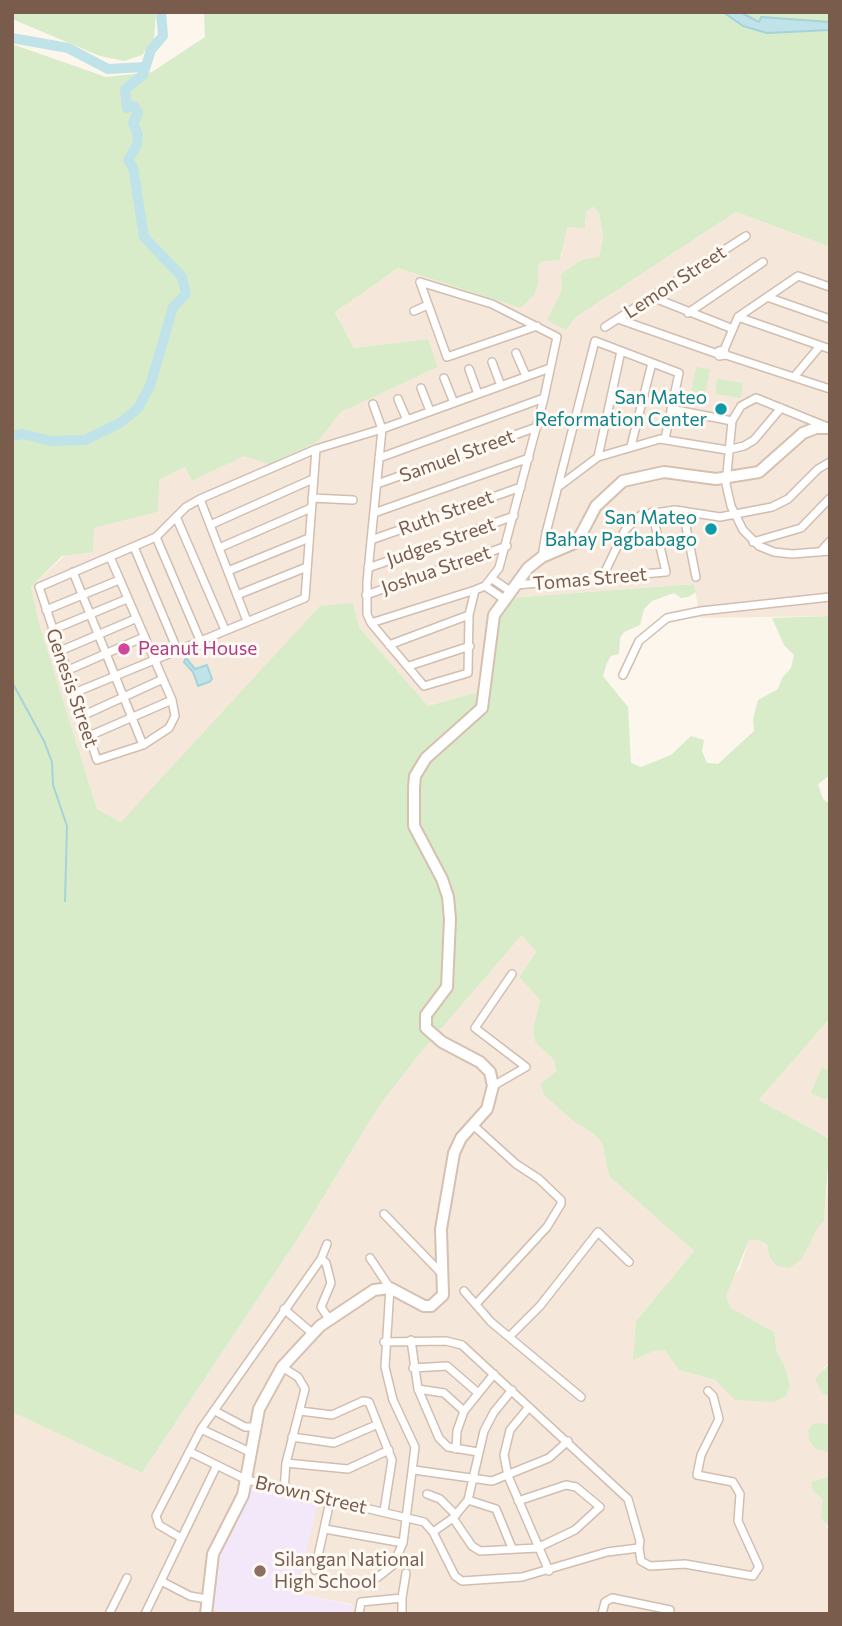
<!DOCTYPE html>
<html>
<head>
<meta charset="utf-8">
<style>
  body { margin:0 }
  #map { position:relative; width:842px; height:1626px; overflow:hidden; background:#fdf6ec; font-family:Commissioner,sans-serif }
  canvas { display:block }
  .frame { position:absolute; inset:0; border:14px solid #7a5c4d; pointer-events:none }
</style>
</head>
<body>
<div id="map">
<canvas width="842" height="1626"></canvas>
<div class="frame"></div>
</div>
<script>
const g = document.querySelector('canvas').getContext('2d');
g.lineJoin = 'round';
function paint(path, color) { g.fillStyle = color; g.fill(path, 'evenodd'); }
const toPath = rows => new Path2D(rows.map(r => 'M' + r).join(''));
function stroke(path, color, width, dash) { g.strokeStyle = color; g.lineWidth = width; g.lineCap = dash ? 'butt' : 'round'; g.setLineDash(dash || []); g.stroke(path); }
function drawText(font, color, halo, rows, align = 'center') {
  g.font = font + ' Commissioner,sans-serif'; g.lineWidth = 6; g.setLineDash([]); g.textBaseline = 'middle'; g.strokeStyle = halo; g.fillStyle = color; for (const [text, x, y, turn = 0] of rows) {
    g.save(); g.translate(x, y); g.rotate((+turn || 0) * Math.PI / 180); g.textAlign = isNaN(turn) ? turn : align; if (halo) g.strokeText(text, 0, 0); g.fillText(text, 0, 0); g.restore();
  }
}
paint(toPath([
  [593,207,599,213,603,237,599,258,583,259,562,274,566,330,576,317,736,212,830,247,830,616,700,618,694,584,509,598,513,582,489,615,481,691,428,706,359,627,353,603,121,822,97,809,39,623,31,587,94,528,158,512,158,480,185,467,192,481,244,455,317,442,340,412,438,367,428,339,354,348,335,311,398,268,520,308,538,284,538,266,542,261,562,257,563,233,567,227,586,224,586,212],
  [522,935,536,952,519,977,540,1000,533,1029,535,1042,554,1060,556,1071,540,1084,544,1095,573,1121,593,1133,602,1143,609,1176,694,1251,636,1321,656,1350,666,1350,679,1370,715,1380,735,1400,786,1396,790,1386,786,1369,777,1352,774,1332,731,1308,726,1296,730,1281,740,1268,749,1240,758,1240,767,1246,769,1256,824,1221,830,1163,830,1363,824,1367,822,1393,830,1398,830,1425,822,1423,815,1447,830,1453,830,1473,826,1478,812,1481,813,1489,823,1500,827,1528,830,1528,830,1614,353,1614,351,1604,296,1593,250,1488,233,1533,221,1550,214,1610,256,1614,12,1614,12,1412,142,1473,299,1237,379,1106,422,1051],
  [830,1018,830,1139,759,1100]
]), '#f5e8da');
paint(toPath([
  [250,1488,318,1503,296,1593,352,1605,353,1614,256,1614,214,1610,221,1550,233,1533]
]), '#f3e8fa');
paint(toPath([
  [12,12,156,12,154,40,142,55,124,61,100,56,12,19],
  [204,12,723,12,743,26,767,33,830,30,830,247,736,212,576,317,566,330,547,320,562,290,561,274,583,259,599,257,603,237,599,213,593,207,586,212,585,228,567,227,560,260,542,261,538,266,538,284,534,295,520,308,398,268,335,312,354,348,428,339,438,367,341,412,317,442,269,464,244,456,192,481,185,467,159,480,158,512,94,528,93,552,62,556,31,587,39,623,97,809,121,822,320,606,353,603,359,627,428,706,481,691,496,618,509,598,694,584,696,592,688,597,681,598,674,593,652,601,644,609,640,625,624,632,620,638,619,654,611,656,607,663,603,676,628,707,631,763,641,767,671,755,691,736,704,740,702,751,707,763,718,764,754,731,753,719,758,700,778,689,782,678,791,668,794,655,784,645,772,618,830,616,830,775,818,784,823,799,830,804,830,1018,759,1100,830,1139,824,1221,818,1227,802,1259,789,1268,777,1266,769,1256,767,1245,758,1240,749,1240,726,1296,731,1308,774,1332,777,1352,786,1369,790,1386,786,1396,774,1402,735,1400,715,1380,679,1370,665,1350,656,1350,633,1360,636,1321,694,1251,609,1176,602,1143,593,1133,573,1121,544,1095,540,1084,556,1071,554,1060,535,1042,533,1029,540,1000,519,977,536,952,522,935,422,1051,379,1106,299,1237,142,1473,12,1412,12,44,106,77,152,72,205,37],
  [740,12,830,12,830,22,761,17,759,22],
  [696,367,710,369,703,405,689,403],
  [717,379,743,383,741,398,715,394],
  [822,1067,830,1071,830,1093,826,1100,811,1093],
  [830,1363,830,1398,822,1393,815,1379],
  [822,1423,830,1425,830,1453,815,1448,809,1440,808,1430,813,1424],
  [830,1473,830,1528,821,1517,823,1500,812,1489,812,1481,826,1478]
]), '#d8ecc9');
const water = toPath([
  [723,12,740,12,759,22,761,17,830,22,830,30,767,33,743,26,723,12],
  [186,658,195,669,207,665,212,679,209,682,198,686,193,672,184,662,186,658]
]);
paint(water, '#bfe3e8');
stroke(water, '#a5d3da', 2);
stroke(toPath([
  [12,682,44,741,52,762,53,785,67,826,65,901]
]), '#a5d3da', 2);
stroke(toPath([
  [12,38,68,48,108,69,145,67],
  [12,436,23,434,51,441,85,440,120,423,138,408,150,386,173,307,186,294,182,277,144,237,133,167,128,160,137,145,138,135,133,123,138,113,134,106,127,108,125,89,143,75,151,50,163,36,161,12]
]), '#bfe3e8', 10);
const street = toPath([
  [420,282,447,357,537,326],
  [652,297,733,329],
  [767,297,830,319],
  [414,311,428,305],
  [688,313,763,262],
  [738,317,830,349],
  [618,319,718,354],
  [605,327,746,236],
  [724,350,719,351,719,356,726,355,724,350,738,317,798,276,830,287],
  [516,353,526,376],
  [726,355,830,389],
  [492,362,501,386],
  [469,369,478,394],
  [794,377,820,346],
  [444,378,454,403],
  [421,388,430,411],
  [398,399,407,420],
  [373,404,382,429,367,582,367,614,371,623,424,686,468,673,469,615,475,590],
  [671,409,732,421,741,406,756,398,825,426],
  [732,421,726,484,731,506,743,530,759,546,774,552,792,554,830,551],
  [631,446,652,363],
  [598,457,621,351],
  [379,458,544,398],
  [377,484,537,427],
  [558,487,598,457,660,439,727,450,744,446,754,440,781,408],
  [312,498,353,500],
  [200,499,247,621],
  [683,511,696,577],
  [374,513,529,458],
  [177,519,225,630],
  [210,525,313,479],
  [156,537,200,640],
  [371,540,521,487],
  [753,542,801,528,830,498],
  [134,547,177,649],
  [219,548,311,508],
  [820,552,830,541],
  [110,557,172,700,175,716,169,728,143,745,97,760,39,587,156,537,186,507,200,499,316,449,382,429,550,368],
  [542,557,546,533,595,341,679,373,665,439],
  [368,568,514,516],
  [228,571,309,538],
  [73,572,143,745],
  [491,578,510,591],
  [602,578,625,530,641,515,675,510,720,517,772,507,788,499,818,469,830,462],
  [516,585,666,572,652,512],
  [485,586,504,599],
  [237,595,307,567],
  [366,595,507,546],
  [46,610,119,580],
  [371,623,475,590,485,586,499,568,544,398,557,337,492,304,420,282],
  [52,630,127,599],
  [389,645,469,615],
  [60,651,135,619],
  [409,666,470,646],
  [66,671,144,637],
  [623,675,639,641,667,618,701,611,830,597],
  [74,693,305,598,316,449],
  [82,716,163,679],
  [89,736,172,700],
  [493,1086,526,1067,475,1028,512,974],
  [473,1125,516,1164,539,1179,561,1200,561,1204,547,1227,476,1304],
  [384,1214,443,1275],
  [370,1258,390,1288,385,1367,393,1400,415,1447,403,1543,393,1565,378,1577],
  [321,1259,326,1263,331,1283,321,1307,329,1319],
  [464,1291,491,1322,581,1397],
  [284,1309,312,1333],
  [509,1337,540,1306,598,1232,629,1262],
  [411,1340,418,1389,439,1438,448,1447,478,1452],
  [282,1367,298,1377,305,1389,286,1463,284,1490],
  [413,1368,447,1366,477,1392],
  [418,1389,444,1393,464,1411],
  [529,1407,510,1430,504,1455,508,1476,549,1571],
  [215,1411,245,1427,255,1427],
  [300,1411,332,1415,363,1401,369,1402,392,1460,384,1511],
  [201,1429,252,1453],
  [292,1437,334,1443,376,1425],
  [456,1449,457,1431,464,1411,494,1374],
  [190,1452,247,1480,424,1522,433,1532,455,1576,462,1581,522,1577,607,1552,639,1548,640,1541,628,1499,462,1345,446,1341,384,1342],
  [286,1463,348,1469,389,1450],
  [414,1470,492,1481,549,1458,568,1441],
  [427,1494,440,1499,456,1515],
  [468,1500,496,1509,512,1548],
  [453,1518,472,1546,480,1551,537,1548,575,1530,600,1507,576,1487,566,1485,518,1501],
  [325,1529,403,1543],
  [433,1532,453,1518,468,1500,484,1431,494,1412,512,1390],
  [181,1538,159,1525,156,1516,201,1429,321,1259,327,1244],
  [639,1548,641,1561,650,1566,685,1564,753,1576,759,1567,738,1521,740,1494,733,1482,697,1475,701,1455,719,1419,713,1396,708,1391],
  [315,1570,330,1501],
  [161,1581,190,1596,207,1599],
  [402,1598,406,1573],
  [109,1614,127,1578],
  [145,1614,217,1465],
  [359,1614,361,1602,402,1598,402,1614],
  [602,1614,605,1602,612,1598,670,1610,670,1614]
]);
const secondary = toPath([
  [206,1614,213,1554,243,1495,259,1409,282,1367,320,1326,374,1290,390,1288,424,1306,431,1306,443,1295,441,1229,454,1153,461,1138,487,1109,493,1086,490,1072,480,1062,442,1042,426,1028,426,1015,447,987,450,919,448,897,442,879,414,826,414,787,415,776,426,758,482,708,494,615,528,568,542,557,577,542,596,506,623,481,664,472,716,479,759,472,803,433,816,428,830,428]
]);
stroke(street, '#d1beb0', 10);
stroke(secondary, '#d6c0b0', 14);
stroke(street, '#fff', 7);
stroke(secondary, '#fff', 10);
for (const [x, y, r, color] of [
  [721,409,7,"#0f9aa8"],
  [711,529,7,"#0f9aa8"],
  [124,649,7,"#d1479c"],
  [260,1571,7,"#8d6e63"]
]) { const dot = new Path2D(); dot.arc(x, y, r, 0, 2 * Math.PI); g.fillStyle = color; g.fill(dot); stroke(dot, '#fffaf3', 2.5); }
drawText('19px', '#7a5c4d', '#fffaf3', [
  ["Lemon Street",675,282,-33],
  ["Samuel Street",457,456,-20],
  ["Ruth Street",446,513,-20],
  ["Judges Street",441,542,-19],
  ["Joshua Street",436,570,-19],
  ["Tomas Street",590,579,-5],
  ["Genesis Street",72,688,71],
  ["Brown Street",311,1495,13]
]);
drawText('19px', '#0d838f', '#fffaf3', [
  ["San Mateo",707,398],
  ["Reformation Center",707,420],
  ["San Mateo",697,518],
  ["Bahay Pagbabago",697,540]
], 'right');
drawText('19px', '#b23c85', '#fffaf3', [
  ["Peanut House",138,649]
], 'left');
drawText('19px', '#785e54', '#fffaf3', [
  ["Silangan National",274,1560],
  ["High School",274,1582]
], 'left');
</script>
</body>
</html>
